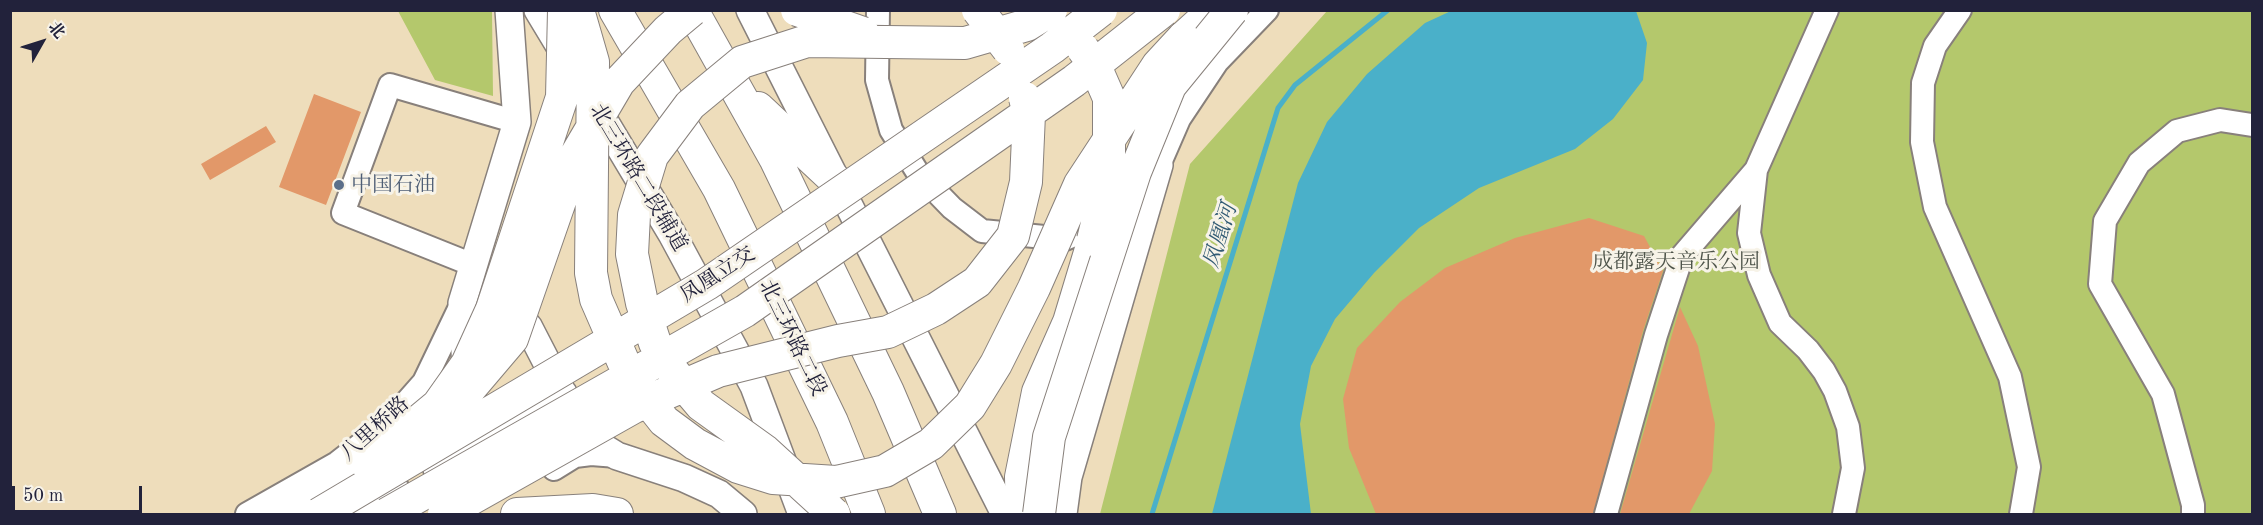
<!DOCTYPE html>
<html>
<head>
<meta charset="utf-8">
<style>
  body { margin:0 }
  #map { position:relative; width:2263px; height:525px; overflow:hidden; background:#edb; font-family:"Old Standard TT","Noto Serif SC",serif }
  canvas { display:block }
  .frame { position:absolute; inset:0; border:12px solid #22223b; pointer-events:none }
  .north { position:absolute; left:12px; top:12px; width:60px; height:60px; -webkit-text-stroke:4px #f7f3e8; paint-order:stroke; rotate:51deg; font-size:16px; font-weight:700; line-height:24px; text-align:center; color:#22223b }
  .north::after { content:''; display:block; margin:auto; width:21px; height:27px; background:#22223b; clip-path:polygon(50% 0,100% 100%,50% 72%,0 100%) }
  .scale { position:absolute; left:12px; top:486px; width:130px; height:27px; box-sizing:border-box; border:3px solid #22223b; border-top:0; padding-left:8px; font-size:18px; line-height:21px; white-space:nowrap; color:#22223b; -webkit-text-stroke:4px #f7f3e8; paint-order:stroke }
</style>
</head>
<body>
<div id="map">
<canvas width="2263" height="525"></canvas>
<div class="frame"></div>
<div class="north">北</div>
<div class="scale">50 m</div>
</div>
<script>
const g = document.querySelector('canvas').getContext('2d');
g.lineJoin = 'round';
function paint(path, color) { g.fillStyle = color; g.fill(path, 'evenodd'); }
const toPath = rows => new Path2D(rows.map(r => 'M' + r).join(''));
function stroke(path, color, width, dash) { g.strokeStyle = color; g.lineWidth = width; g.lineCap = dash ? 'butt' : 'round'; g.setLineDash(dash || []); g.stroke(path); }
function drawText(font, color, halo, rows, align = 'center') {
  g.font = font + ' "Old Standard TT","Noto Serif SC",serif'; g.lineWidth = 6; g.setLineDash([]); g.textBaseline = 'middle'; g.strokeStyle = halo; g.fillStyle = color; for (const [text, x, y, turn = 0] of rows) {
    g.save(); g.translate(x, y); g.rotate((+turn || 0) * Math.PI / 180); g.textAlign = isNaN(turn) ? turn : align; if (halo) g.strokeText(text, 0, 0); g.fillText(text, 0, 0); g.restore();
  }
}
paint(toPath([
  [398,11,492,11,493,96,435,80],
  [1327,11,2252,11,2252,514,1100,514,1190,164]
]), '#b4c86c');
paint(toPath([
  [1451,11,1636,11,1647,43,1643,80,1613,119,1575,149,1479,188,1419,228,1374,273,1335,319,1311,366,1300,424,1311,514,1212,514,1298,183,1327,122,1367,74,1425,23]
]), '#4ab0c9');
stroke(toPath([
  [1152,514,1278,108,1295,85,1388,10]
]), '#4ab0c9', 5);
paint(toPath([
  [314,94,361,112,326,205,279,187],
  [266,126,276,142,210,180,201,164],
  [1589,218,1644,236,1663,271,1643,331,1593,514,1376,514,1349,448,1343,399,1357,348,1400,302,1445,268,1515,238],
  [1680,307,1698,346,1715,424,1712,471,1689,514,1620,514]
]), '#e29869');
const minor = toPath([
  [878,10,877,80,891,130,918,173,952,208,982,231,1065,239,1086,230,1102,216],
  [1827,10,1756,170,1749,233,1759,275,1780,323,1808,350,1824,371,1835,391,1848,427,1853,468,1844,514],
  [1960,10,1935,46,1923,83,1922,142,1935,207,2010,377,2029,467,2021,514],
  [1146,176,1159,165,1179,119,1217,62,1267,10],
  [473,265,343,213,390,85,517,122],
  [554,469,575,456,591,454,617,456],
  [247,514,337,463,387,424,424,382,462,303],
  [360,514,400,491],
  [1606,514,1656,335,1682,256,1756,170],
  [2193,514,2193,505,2163,394,2100,284,2105,221,2139,163,2177,131,2220,120,2252,125]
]);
const major = toPath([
  [538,10,567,58],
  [750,10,1005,514],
  [591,99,672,234,754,386,802,514],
  [501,312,528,326,579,425,591,440,617,456,684,478,719,494,743,514],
  [466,367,462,303,517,122,509,10],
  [451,460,563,393],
  [437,469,452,456,463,438,465,420],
  [1063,514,1068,477,1159,165]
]);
const highway = toPath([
  [615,10,719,189,832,422,869,514],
  [692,10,776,160,888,392,940,514],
  [1183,38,1214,10],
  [758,108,836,181],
  [279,514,367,464],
  [517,514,593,510,617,514],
  [1022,514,1021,477,1038,392,1069,322,1091,249]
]);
stroke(minor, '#88807b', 26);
stroke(major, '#88807b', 30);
stroke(highway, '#88807b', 34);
stroke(minor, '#fff', 22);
stroke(major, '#fff', 27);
stroke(highway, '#fff', 32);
const highwayBridge = toPath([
  [578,10,593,62,591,273,596,299,623,361,638,388,664,421,695,444,738,467,773,478,836,482,885,471,931,444,970,406,996,364,1034,288,1080,184,1158,65,1183,38],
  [797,10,863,33],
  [978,10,1008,49],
  [1083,49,1095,66,1109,98,1109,174,1093,240],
  [416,433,450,412,512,339,576,155,619,82,668,30,692,10],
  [367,464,438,405,467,364,492,309,562,97,564,10],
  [319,514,707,284,1052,48,1101,10],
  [387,514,745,311,1074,81,1164,10],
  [444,514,634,407,718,371,838,341,888,332,936,309,977,282,1013,236,1026,182,1029,114,1025,98],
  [834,514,765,451,701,405,674,373,655,343,642,303,632,254,634,215,652,156,690,105,742,62,807,41,965,43,1027,25,1051,10],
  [1039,514,1049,437,1135,172,1170,86,1232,10]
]);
stroke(highwayBridge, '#88807b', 34, []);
stroke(highwayBridge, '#fff', 32);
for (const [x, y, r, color] of [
  [339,185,6,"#5c6f8a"]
]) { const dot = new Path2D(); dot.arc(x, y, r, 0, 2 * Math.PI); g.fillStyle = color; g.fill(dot); stroke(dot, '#f7f3e8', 2); }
drawText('21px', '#22223b', '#f7f3e8', [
  ["北三环路二段辅道",638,178,59],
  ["凤凰立交",718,275,-33],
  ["北三环路二段",792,338,64],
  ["八里桥路",375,429,-42]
]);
drawText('21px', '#4e5e75', '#f7f3e8', [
  ["中国石油",351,185]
], 'left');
drawText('21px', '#4e544a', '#f7f3e8', [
  ["成都露天音乐公园",1676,262]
]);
drawText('italic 22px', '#325b74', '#f7f3e8', [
  ["凤凰河",1221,236,-73]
]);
</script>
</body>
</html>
